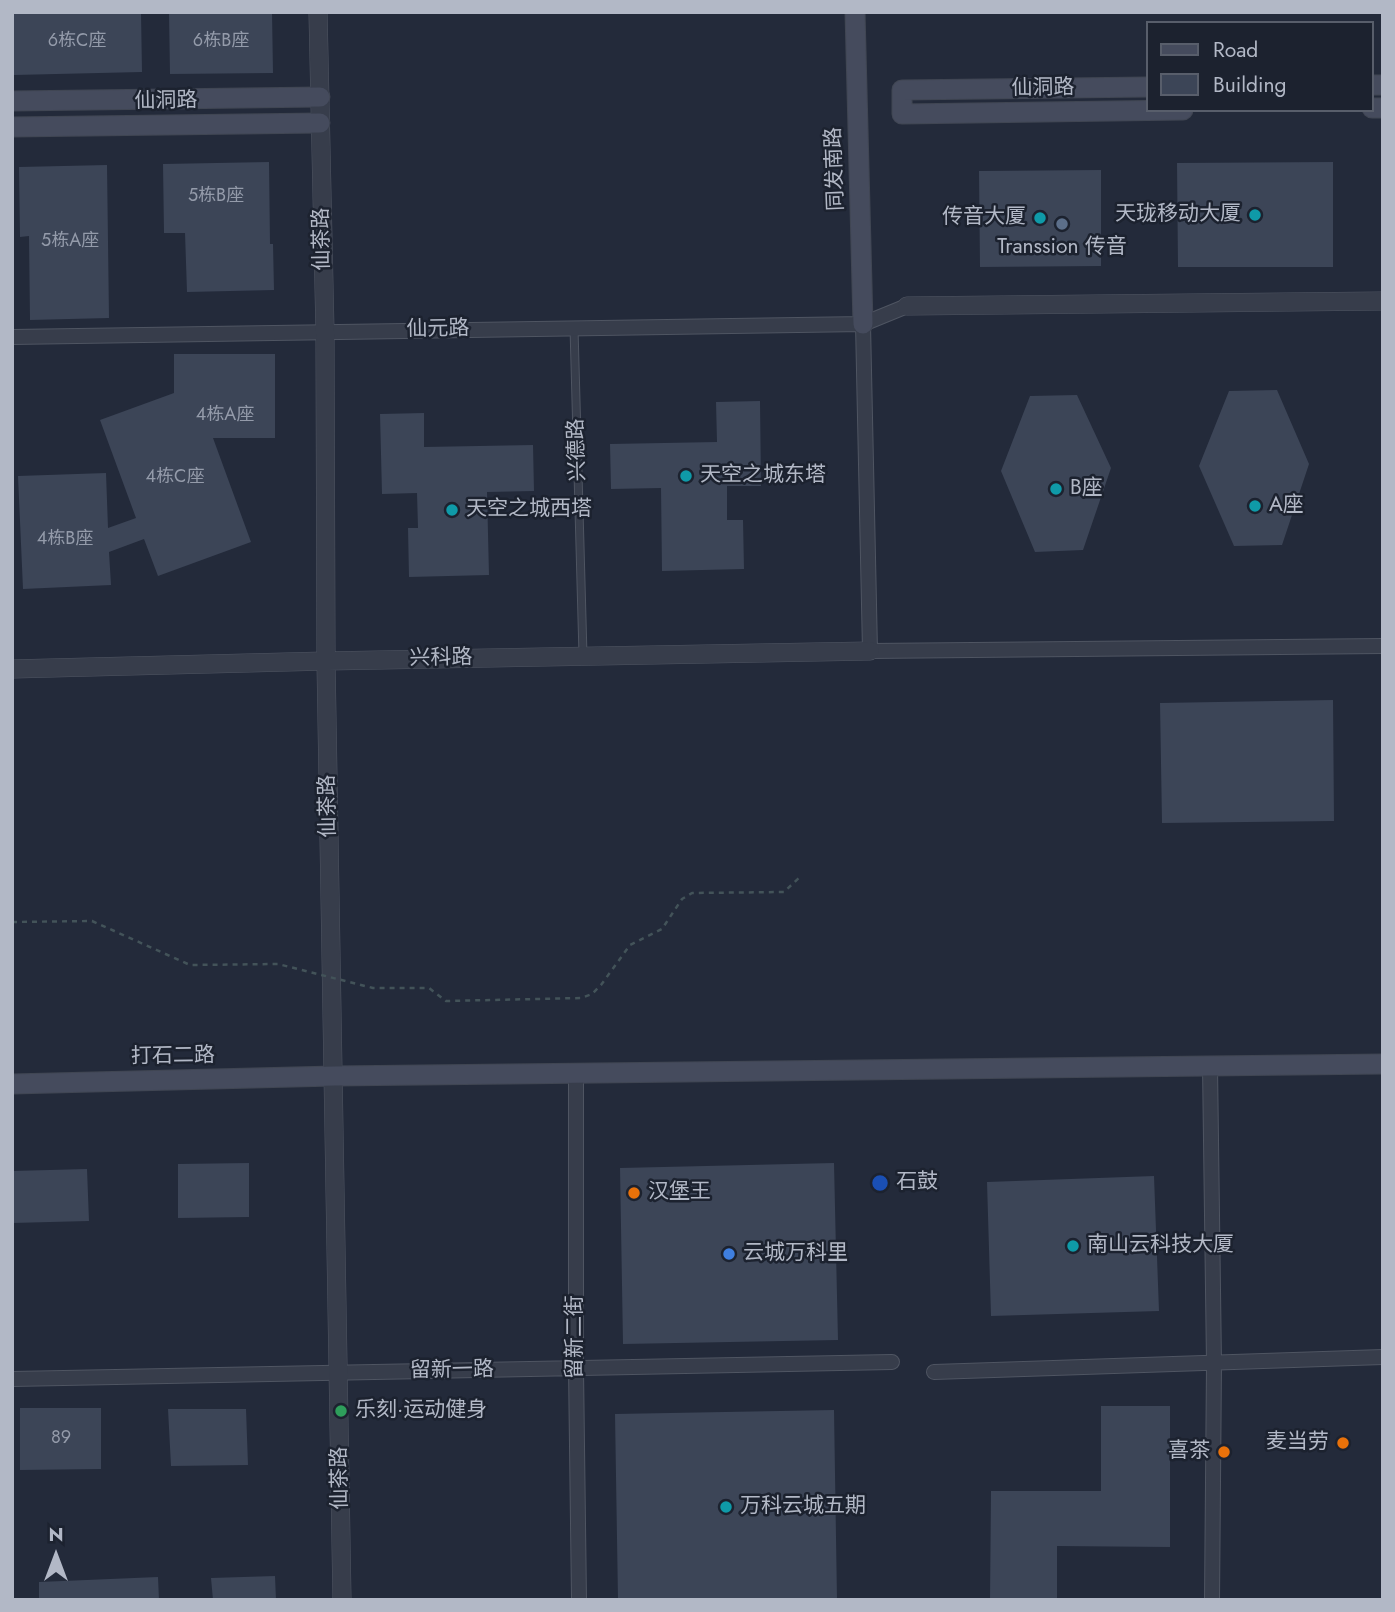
<!DOCTYPE html>
<html>
<head>
<meta charset="utf-8">
<style>
  body { margin:0 }
  #map { position:relative; width:1395px; height:1612px; overflow:hidden; background:#232a3a; font-family:Jost,sans-serif }
  canvas { display:block }
  .frame { position:absolute; inset:0; border:14px solid #b2b8c6; pointer-events:none }
  .legend { position:absolute; left:1146px; top:21px; width:228px; height:91px; box-sizing:border-box; background:#1c222f; border:2px solid #585e6b; margin:0; padding:9px 12px; list-style:none; font-size:21px; color:#b2b8c6 }
  .legend li { display:flex; align-items:center; gap:14px; height:35px }
  .legend b { width:35px; border:2px solid #585e6b }
  .north { position:absolute; left:21px; top:1521px; width:70px; height:70px; -webkit-text-stroke:5px #1c222f; paint-order:stroke; rotate:0deg; font-size:19px; font-weight:700; line-height:28px; text-align:center; color:#b2b8c6 }
  .north::after { content:''; display:block; margin:auto; width:24px; height:32px; background:#b2b8c6; clip-path:polygon(50% 0,100% 100%,50% 72%,0 100%) }
</style>
</head>
<body>
<div id="map">
<canvas width="1395" height="1612"></canvas>
<div class="frame"></div>
<ul class="legend">
<li><b style="height:9px;background:#454b5d"></b>Road</li>
<li><b style="height:19px;background:#3c4557"></b>Building</li>
</ul>
<div class="north">N</div>
</div>
<script>
const g = document.querySelector('canvas').getContext('2d');
g.lineJoin = 'round';
function paint(path, color) { g.fillStyle = color; g.fill(path, 'evenodd'); }
const toPath = rows => new Path2D(rows.map(r => 'M' + r).join(''));
function stroke(path, color, width, dash) { g.strokeStyle = color; g.lineWidth = width; g.lineCap = dash ? 'butt' : 'round'; g.setLineDash(dash || []); g.stroke(path); }
function drawText(font, color, halo, rows, align = 'center') {
  g.font = font + ' Jost,"Noto Sans SC",sans-serif'; g.lineWidth = 5; g.setLineDash([]); g.textBaseline = 'middle'; g.strokeStyle = halo; g.fillStyle = color; for (const [text, x, y, turn = 0] of rows) {
    g.save(); g.translate(x, y); g.rotate((+turn || 0) * Math.PI / 180); g.textAlign = isNaN(turn) ? turn : align; if (halo) g.strokeText(text, 0, 0); g.fillText(text, 0, 0); g.restore();
  }
}
paint(toPath([
  [13,12,141,12,142,72,14,75],
  [169,12,272,12,273,73,170,74],
  [269,162,270,244,273,244,274,290,187,292,185,233,164,233,163,164],
  [1333,162,1333,267,1178,267,1177,163],
  [107,165,109,318,30,320,29,236,20,237,19,167],
  [1101,170,1101,266,980,267,979,171],
  [174,354,275,354,275,438,213,438,251,542,158,576,144,539,109,552,111,585,23,589,18,476,106,473,108,528,136,518,100,420,174,393],
  [1277,390,1309,464,1282,545,1234,546,1199,466,1229,391],
  [1077,395,1111,468,1083,550,1035,552,1001,471,1030,396],
  [760,401,761,486,727,486,727,520,743,520,744,569,662,571,661,488,611,489,610,444,717,442,716,402],
  [424,413,424,447,533,445,534,491,487,492,489,575,409,577,408,528,418,528,417,493,382,494,380,414],
  [1333,700,1334,821,1162,823,1160,703],
  [249,1163,249,1217,178,1218,178,1164],
  [834,1163,838,1340,623,1344,620,1168],
  [87,1169,89,1221,12,1223,12,1171],
  [1154,1176,1159,1311,991,1316,987,1182],
  [1101,1406,1170,1406,1170,1547,1057,1546,1057,1600,990,1600,991,1491,1101,1491],
  [20,1408,101,1408,101,1469,20,1470],
  [168,1409,246,1409,248,1465,171,1466],
  [834,1410,837,1600,618,1600,615,1414],
  [275,1576,276,1600,213,1600,211,1578],
  [158,1577,159,1600,39,1600,39,1582]
]), '#3c4557');
const service = toPath([
  [574,328,583,655]
]);
const minor = toPath([
  [863,324,870,651,1383,646],
  [12,337,863,324,907,306],
  [1210,1066,1214,1364,1212,1600],
  [576,1073,576,1369,579,1600],
  [934,1372,1383,1357],
  [12,1379,892,1362]
]);
const tertiary = toPath([
  [318,12,325,332,326,661,342,1600],
  [907,306,1383,301],
  [12,669,326,661,870,651]
]);
const secondary = toPath([
  [855,12,863,324],
  [1372,85,1383,85],
  [1148,87,902,90,902,114,1183,110],
  [12,101,320,97],
  [1372,108,1383,108],
  [12,127,320,123],
  [12,1084,334,1076,1383,1064]
]);
stroke(service, '#4f5562', 9);
stroke(minor, '#4f5562', 16);
stroke(tertiary, '#4f5562', 19);
stroke(secondary, '#404653', 21);
stroke(service, '#373d4b', 7);
stroke(minor, '#373d4b', 14);
stroke(tertiary, '#373d4b', 18);
stroke(secondary, '#454b5d', 19);
stroke(toPath([
  [12,922,92,921,190,965,278,964,373,988,429,988,446,1001,581,998,592,994,601,985,630,945,662,929,682,899,692,893,784,892,801,876]
]), '#435359', 2.5, [5, 5]);
for (const [x, y, r, color] of [
  [1255,215,7,"#0f9aa8"],
  [1040,218,7,"#0f9aa8"],
  [1062,224,7,"#5c6f8a"],
  [686,476,7,"#0f9aa8"],
  [1056,489,7,"#0f9aa8"],
  [1255,506,7,"#0f9aa8"],
  [452,510,7,"#0f9aa8"],
  [880,1183,9,"#1a4fb4"],
  [634,1193,7,"#e8710a"],
  [1073,1246,7,"#0f9aa8"],
  [729,1254,7,"#3f7fe0"],
  [341,1411,7,"#2e9e5b"],
  [1343,1443,7,"#e8710a"],
  [1224,1452,7,"#e8710a"],
  [726,1507,7,"#0f9aa8"]
]) { const dot = new Path2D(); dot.arc(x, y, r, 0, 2 * Math.PI); g.fillStyle = color; g.fill(dot); stroke(dot, '#1c222f', 2.5); }
drawText('18px', '#949baa', null, [
  ["6栋C座",77,42],
  ["6栋B座",221,42],
  ["5栋B座",216,197],
  ["5栋A座",70,242],
  ["4栋A座",225,416],
  ["4栋C座",175,478],
  ["4栋B座",65,540],
  ["89",61,1439]
]);
drawText('21px', '#b2b8c6', '#1c222f', [
  ["仙洞路",1043,89,-1],
  ["仙洞路",166,102,-1],
  ["同发南路",836,169,-92],
  ["仙茶路",323,239,-91],
  ["仙元路",438,330,-1],
  ["兴德路",578,450,-92],
  ["兴科路",441,659,-1],
  ["仙茶路",329,806,-91],
  ["打石二路",173,1057,-1],
  ["留新二街",576,1337,-90],
  ["留新一路",452,1371,-1],
  ["仙茶路",341,1478,-91]
]);
drawText('21px', '#b2b8c6', '#1c222f', [
  ["天珑移动大厦",1241,215,"right"],
  ["传音大厦",1026,218,"right"],
  ["Transsion 传音",1062,248,"center"],
  ["天空之城东塔",700,476],
  ["B座",1070,489],
  ["A座",1269,506],
  ["天空之城西塔",466,510],
  ["石鼓",896,1183],
  ["汉堡王",648,1193],
  ["南山云科技大厦",1087,1246],
  ["云城万科里",743,1254],
  ["乐刻·运动健身",355,1411],
  ["麦当劳",1329,1443,"right"],
  ["喜茶",1210,1452,"right"],
  ["万科云城五期",740,1507]
], 'left');
</script>
</body>
</html>
